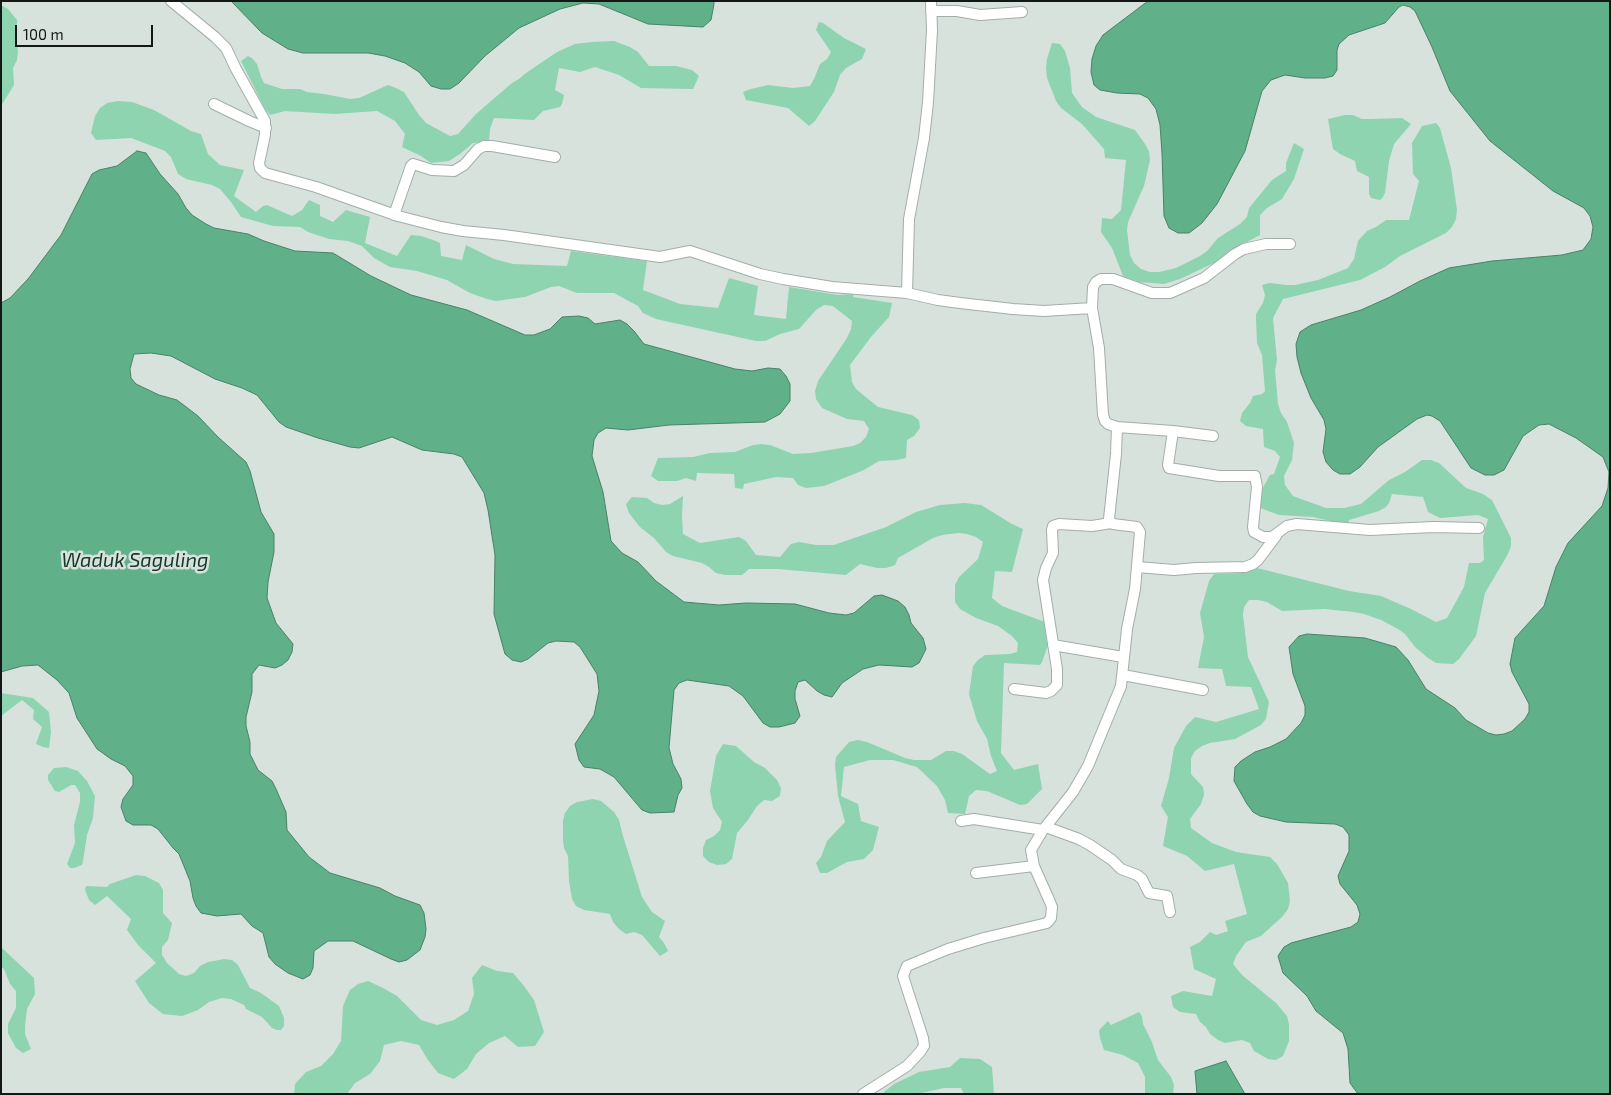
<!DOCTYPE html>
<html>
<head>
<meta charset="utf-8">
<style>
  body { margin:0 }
  #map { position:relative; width:1611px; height:1095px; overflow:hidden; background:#d7e2dc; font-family:"Exo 2",sans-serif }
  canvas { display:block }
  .frame { position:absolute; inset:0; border:2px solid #131715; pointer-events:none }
  .scale { position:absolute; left:15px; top:25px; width:138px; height:22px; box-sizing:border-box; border:2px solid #131715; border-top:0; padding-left:6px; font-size:15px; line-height:18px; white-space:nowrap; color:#131715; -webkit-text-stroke:4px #d7e2dc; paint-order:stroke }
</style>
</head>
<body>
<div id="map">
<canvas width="1611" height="1095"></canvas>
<div class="frame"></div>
<div class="scale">100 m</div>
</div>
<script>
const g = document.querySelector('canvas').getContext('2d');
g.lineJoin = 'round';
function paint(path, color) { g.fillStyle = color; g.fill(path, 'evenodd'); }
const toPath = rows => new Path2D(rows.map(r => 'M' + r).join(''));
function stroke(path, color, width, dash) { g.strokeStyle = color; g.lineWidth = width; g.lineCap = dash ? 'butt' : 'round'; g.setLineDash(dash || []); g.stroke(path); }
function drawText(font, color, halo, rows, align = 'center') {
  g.font = font + ' "Exo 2",sans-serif'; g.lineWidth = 5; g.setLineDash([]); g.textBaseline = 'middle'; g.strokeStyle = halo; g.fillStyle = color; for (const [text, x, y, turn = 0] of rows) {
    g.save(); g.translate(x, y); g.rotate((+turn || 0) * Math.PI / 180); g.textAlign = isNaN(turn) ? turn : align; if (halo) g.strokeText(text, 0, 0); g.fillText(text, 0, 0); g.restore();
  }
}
paint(toPath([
  [1,5,8,9,17,20,17,44,18,52,17,60,13,68,14,85,1,106],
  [819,22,823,23,844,38,866,49,862,59,846,68,840,75,834,92,815,121,809,126,788,108,746,100,743,92,751,89,768,85,793,88,810,86,814,79,820,64,827,59,831,52,816,30],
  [614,41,630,47,638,52,649,66,676,66,692,70,699,76,693,89,641,88,619,75,595,67,580,72,559,68,555,90,564,95,562,104,560,107,543,111,534,120,494,118,490,129,489,142,473,143,460,154,449,161,431,163,421,156,402,147,405,134,395,121,377,111,335,114,285,111,270,115,265,109,241,61,248,56,252,58,257,64,261,77,264,83,282,89,300,89,307,92,324,94,350,99,359,98,388,85,396,88,404,92,419,115,426,123,450,136,458,134,476,114,512,83,519,79,526,73,557,52,575,44,592,42],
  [1052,43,1060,44,1065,51,1070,68,1072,93,1082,107,1096,117,1135,130,1145,144,1149,151,1150,160,1144,186,1128,222,1127,230,1130,255,1134,263,1141,269,1150,272,1159,272,1176,268,1200,256,1207,251,1218,238,1240,224,1247,217,1249,208,1272,180,1286,171,1286,163,1294,143,1304,149,1294,179,1282,199,1267,208,1260,215,1260,235,1234,249,1218,261,1180,279,1164,284,1139,282,1123,276,1112,248,1101,232,1102,218,1112,219,1121,210,1126,160,1105,158,1104,149,1082,124,1061,108,1056,101,1047,78,1046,68,1047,59],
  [118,101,132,102,154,110,191,131,201,134,208,154,220,165,244,170,234,196,256,212,263,206,267,205,292,216,302,210,309,200,320,205,320,216,333,222,346,210,370,217,365,243,397,256,411,235,421,236,436,241,440,243,441,256,462,260,466,245,494,259,513,264,567,266,571,251,647,261,643,290,680,304,718,308,729,278,758,286,754,315,786,319,789,287,838,295,853,294,853,297,892,303,889,317,871,337,850,365,852,382,856,389,878,407,912,415,919,420,920,428,914,436,907,440,906,458,897,460,879,461,864,470,824,486,806,488,798,485,793,478,776,477,744,484,743,489,735,488,734,474,697,473,696,481,686,478,677,481,658,481,651,476,658,458,693,457,710,453,735,452,753,445,761,444,770,445,793,454,811,453,853,446,860,443,866,437,869,429,864,421,847,419,838,415,822,408,816,399,815,391,818,381,847,338,851,329,852,321,833,306,824,305,816,310,799,329,780,334,765,341,756,341,656,319,643,313,638,306,614,293,577,293,559,286,551,287,525,297,496,301,487,299,470,293,447,280,417,271,390,267,374,258,362,246,348,241,329,239,308,232,300,227,273,226,241,217,231,202,220,189,212,185,186,179,178,174,171,157,165,151,131,138,96,140,91,133,95,116,100,108,107,103],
  [1345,115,1353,115,1362,119,1370,119,1402,118,1411,124,1394,144,1389,161,1385,193,1383,197,1380,200,1371,198,1369,194,1369,177,1357,171,1355,161,1340,154,1333,149,1328,119],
  [1436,123,1440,128,1451,168,1457,210,1456,219,1452,227,1446,233,1400,256,1385,267,1360,280,1283,299,1273,318,1277,360,1275,370,1278,404,1281,413,1287,422,1294,443,1292,460,1284,476,1285,485,1293,496,1301,499,1326,508,1344,508,1361,504,1389,480,1405,472,1422,460,1431,460,1439,463,1466,488,1483,494,1492,500,1511,538,1511,546,1508,554,1485,593,1476,636,1459,659,1453,664,1436,663,1428,658,1415,647,1405,634,1398,629,1381,620,1364,614,1354,612,1324,609,1282,611,1267,602,1258,600,1249,600,1244,607,1243,615,1248,657,1269,702,1266,719,1261,725,1235,739,1210,743,1202,746,1195,751,1191,758,1191,774,1203,787,1204,795,1201,804,1190,819,1191,828,1212,843,1236,852,1270,857,1277,864,1288,883,1290,901,1288,909,1283,916,1261,936,1246,942,1236,956,1233,964,1242,975,1276,1003,1287,1016,1289,1024,1289,1041,1283,1056,1276,1060,1268,1059,1254,1051,1250,1043,1242,1040,1225,1043,1218,1040,1210,1034,1206,1027,1200,1022,1196,1014,1180,1012,1173,1007,1171,996,1183,991,1212,996,1216,979,1194,969,1190,947,1200,942,1210,932,1216,935,1228,931,1225,921,1247,914,1234,864,1205,871,1187,856,1163,846,1168,817,1161,806,1169,778,1174,748,1186,726,1195,717,1216,722,1259,709,1251,687,1226,686,1222,669,1198,668,1204,637,1200,613,1209,581,1214,574,1243,573,1257,568,1349,591,1381,596,1411,609,1436,622,1447,618,1464,587,1469,563,1480,563,1484,560,1483,537,1488,519,1478,515,1440,518,1428,512,1423,497,1392,494,1389,503,1386,507,1379,511,1349,520,1348,525,1313,517,1279,515,1260,508,1261,491,1270,475,1274,474,1280,457,1275,451,1264,447,1263,429,1246,426,1240,421,1242,413,1250,403,1253,396,1262,394,1265,391,1262,355,1257,343,1256,319,1256,314,1263,303,1265,295,1262,285,1270,283,1286,285,1295,285,1318,280,1348,268,1354,259,1358,241,1367,231,1376,227,1386,220,1409,220,1419,181,1413,174,1412,143,1422,126],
  [683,496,682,516,683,534,700,543,739,537,746,541,756,555,780,557,791,544,799,542,816,545,834,545,886,527,916,512,940,505,965,503,981,505,1012,524,1023,529,1012,572,995,571,992,598,1002,606,1045,622,1049,642,1042,662,1040,665,1004,663,1001,753,1014,770,1038,764,1042,789,1027,804,1020,805,987,791,976,790,969,796,965,814,948,813,945,800,937,786,917,767,893,760,870,760,844,767,841,796,858,804,861,821,879,827,873,850,864,859,847,862,827,873,820,873,816,863,821,857,827,841,845,822,838,796,835,765,836,757,849,742,858,740,867,742,905,758,914,760,931,760,946,751,954,751,962,754,990,774,997,771,991,756,987,739,977,721,969,694,973,666,978,660,985,655,1010,654,1017,652,1018,643,1012,636,998,626,976,618,960,609,955,602,955,585,959,577,978,559,983,542,976,537,967,534,959,533,942,535,933,538,898,558,895,565,886,568,877,568,860,564,846,575,778,569,749,569,742,575,725,575,716,573,709,567,702,563,673,556,666,552,654,538,640,527,629,513,626,504,632,497,647,498,654,503,662,505,670,504],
  [1,693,33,698,49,712,51,732,49,748,43,747,36,744,42,727,33,719,34,710,22,700,1,716],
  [723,744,736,746,754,762,765,768,777,780,781,788,780,796,772,801,764,800,757,806,748,820,737,833,732,859,726,864,717,865,709,862,703,856,703,848,706,840,714,836,720,830,722,822,713,808,710,791,716,756],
  [66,767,78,771,87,781,95,796,93,818,87,835,83,861,82,865,74,868,70,868,67,864,75,843,74,825,80,802,80,793,75,785,71,785,59,792,55,791,48,780,48,775,54,768],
  [593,799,601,801,614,812,619,820,623,836,642,897,652,912,665,921,659,937,664,943,668,951,660,956,642,935,634,932,626,934,619,929,613,922,610,914,584,910,576,906,572,899,569,881,568,856,564,848,563,840,563,821,565,813,570,806,577,802],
  [136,875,145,876,159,883,163,890,163,913,172,923,168,940,162,947,162,955,167,963,179,974,186,976,194,973,200,966,208,962,224,959,232,960,238,965,250,988,261,993,279,1006,284,1018,284,1026,281,1030,277,1030,272,1028,262,1017,246,1009,244,1005,231,999,222,998,209,1002,198,1010,182,1016,163,1014,149,1003,135,981,156,963,138,945,127,930,131,919,107,896,95,905,89,900,85,890,86,886,107,887,110,884],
  [1,947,34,978,35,994,27,1009,25,1026,25,1034,31,1049,23,1053,16,1048,8,1033,8,1024,16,1008,16,991,10,984,4,969,1,967],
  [482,965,497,971,513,973,524,986,534,1000,544,1032,535,1046,518,1047,505,1036,489,1043,476,1054,467,1069,454,1079,438,1073,428,1060,419,1045,401,1041,384,1045,380,1061,370,1074,355,1083,347,1094,294,1094,295,1084,306,1072,321,1066,333,1054,341,1041,343,1006,350,990,358,984,368,981,383,988,397,996,421,1020,437,1025,454,1020,468,1011,474,994,472,978],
  [1139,1012,1142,1016,1143,1024,1152,1042,1158,1060,1171,1077,1174,1085,1173,1094,1145,1094,1145,1077,1138,1063,1123,1055,1104,1050,1100,1038,1099,1030,1108,1021,1111,1025],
  [960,1058,980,1059,992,1067,994,1094,964,1094,961,1088,944,1088,917,1094,884,1094,884,1092,894,1084,919,1072,950,1067]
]), '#8ed4b0');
const water = toPath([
  [231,1,714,1,714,4,711,20,703,27,648,24,599,4,583,3,560,9,519,28,485,56,459,83,450,89,441,89,431,86,419,72,405,63,385,56,368,53,303,53,288,49,262,33,231,1],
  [1148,1,1610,1,1610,1094,1358,1094,1350,1083,1348,1049,1343,1033,1316,1011,1307,996,1283,973,1278,956,1284,947,1291,943,1351,927,1358,922,1360,914,1357,905,1340,884,1338,876,1349,851,1349,835,1343,827,1335,824,1286,822,1260,816,1253,812,1247,804,1234,781,1235,767,1241,761,1255,752,1270,747,1286,739,1301,723,1305,715,1305,706,1293,674,1289,647,1299,636,1307,634,1365,638,1396,647,1408,660,1426,689,1455,708,1466,720,1488,733,1496,735,1504,734,1512,731,1525,719,1529,712,1529,704,1512,672,1510,664,1515,638,1544,606,1556,567,1568,543,1602,506,1608,488,1609,472,1603,457,1576,438,1549,424,1539,425,1523,436,1504,470,1494,475,1485,475,1471,468,1440,421,1432,416,1427,415,1417,419,1378,447,1360,467,1350,474,1340,474,1333,470,1326,462,1323,452,1326,429,1324,420,1311,398,1301,373,1297,357,1296,344,1300,332,1311,325,1361,310,1390,297,1420,281,1449,268,1492,261,1562,255,1583,250,1591,239,1593,227,1590,216,1584,208,1553,191,1490,141,1450,91,1432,47,1415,11,1410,7,1403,5,1399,7,1385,23,1349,35,1339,44,1337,50,1337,70,1333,76,1325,78,1305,78,1285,75,1271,80,1262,91,1245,151,1217,204,1202,223,1189,233,1178,233,1169,228,1164,216,1162,153,1160,125,1156,109,1148,98,1140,94,1117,93,1100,90,1094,85,1091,72,1092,59,1096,46,1103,35,1148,1],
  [137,151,146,153,160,174,178,194,186,208,192,215,206,224,214,228,248,234,264,241,295,251,333,253,371,276,411,295,467,310,525,335,534,335,550,329,562,317,579,316,588,318,595,324,620,320,627,324,634,331,644,344,735,369,752,371,768,368,780,369,786,376,790,384,790,401,780,414,765,422,669,425,628,430,606,428,598,433,594,440,592,456,603,492,611,541,622,553,638,562,656,581,684,602,719,605,746,603,795,604,829,613,846,615,854,613,874,596,882,595,898,601,905,607,909,615,911,623,923,638,926,649,919,663,912,667,879,665,863,669,842,683,832,697,824,695,817,691,805,680,798,682,795,691,795,699,800,716,795,723,779,727,770,727,763,723,743,696,729,686,687,680,679,683,674,690,669,748,673,764,681,779,682,788,678,795,674,812,650,813,642,810,614,777,600,769,584,767,579,760,575,744,594,715,599,691,597,674,580,647,574,642,556,641,548,643,528,659,521,662,512,660,505,654,494,614,495,555,488,510,484,493,462,457,454,454,422,450,392,437,359,448,350,447,318,438,286,427,279,422,257,395,242,388,215,379,171,356,151,353,134,354,130,369,131,378,136,384,159,395,177,400,198,416,218,437,246,462,250,471,261,512,274,534,274,552,268,582,267,598,276,623,293,644,292,652,288,660,282,665,275,668,259,665,252,674,252,692,246,717,246,726,250,742,250,754,258,770,272,781,276,789,286,812,287,830,309,857,330,873,380,888,395,896,420,905,424,913,426,929,425,937,420,950,407,960,399,962,391,959,353,941,328,941,314,951,313,968,310,975,303,979,288,973,275,964,269,957,263,933,252,926,241,914,217,916,201,913,196,906,193,898,190,881,179,854,173,848,158,829,151,825,133,825,126,821,121,807,123,799,133,785,133,776,125,766,111,759,97,749,77,718,69,693,57,680,38,665,22,666,1,672,1,303,10,298,28,279,61,235,92,174,99,170,117,166,137,151],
  [1226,1061,1245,1094,1197,1094,1195,1071,1226,1061]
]);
paint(water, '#60b08a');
stroke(water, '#498267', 1);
const minor = toPath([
  [171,1,215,37,226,48,236,69,265,121,265,135,259,163,260,168,265,173,316,187,398,216,441,227,463,231,504,235,660,257,690,251,760,274,783,279,832,287,907,293,938,300,960,303,1013,309,1044,311,1092,308,1099,348,1103,415,1105,421,1108,424,1117,427,1116,454,1109,519,1111,523,1113,524,1137,527,1140,532,1135,589,1127,629,1121,686,1088,766,1073,792,1043,830,1031,850,1034,866,1050,902,1052,907,1051,918,1047,923,984,938,948,949,907,966,903,976,923,1038,924,1046,920,1052,907,1066,863,1094],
  [931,11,957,11,980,15,1022,12],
  [214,104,249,121,266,128],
  [394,215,411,166,413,164,432,170,454,171,464,165,478,149,484,146,492,146,555,157],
  [907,293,909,219,924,138,928,102,932,30,931,1],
  [1092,308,1093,287,1096,282,1101,279,1113,279,1152,293,1170,293,1204,278,1235,254,1244,249,1266,244,1290,244],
  [1117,427,1173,431,1213,436],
  [1173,431,1168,465,1169,468,1219,476,1255,476,1257,487,1253,527,1254,532,1263,537,1272,537,1287,526,1297,524,1370,530,1433,527,1479,528],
  [1137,567,1174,570,1196,568,1245,567,1253,564,1258,560,1276,536],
  [1053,645,1123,657],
  [1123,675,1203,690],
  [1014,689,1046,693,1051,691,1057,685,1057,669,1043,580,1046,568,1053,553,1052,530,1053,526,1059,524,1092,526,1111,523],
  [961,821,974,819,1043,830],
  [1046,827,1079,839,1090,845,1112,860,1121,869,1137,875,1142,879,1149,893,1167,896,1170,912],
  [976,873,1034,866]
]);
stroke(minor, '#a3aea8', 12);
stroke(minor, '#fff', 10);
drawText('italic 20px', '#153928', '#d7e2dc', [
  ["Waduk Saguling",135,560]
]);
</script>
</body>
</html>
